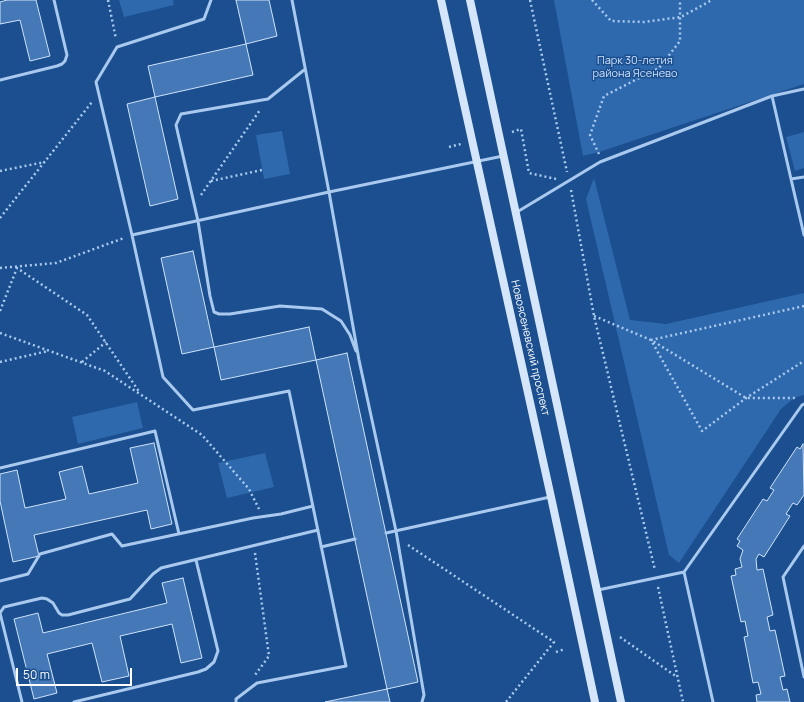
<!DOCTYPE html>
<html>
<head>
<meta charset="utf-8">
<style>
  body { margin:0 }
  #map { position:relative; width:804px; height:702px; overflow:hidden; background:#1b4f8f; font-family:Manrope,sans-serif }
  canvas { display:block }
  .scale { position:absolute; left:16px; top:668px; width:116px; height:18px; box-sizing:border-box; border:2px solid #fff; border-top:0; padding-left:5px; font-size:12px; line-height:14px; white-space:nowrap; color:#fff; -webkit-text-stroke:3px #1b4f8f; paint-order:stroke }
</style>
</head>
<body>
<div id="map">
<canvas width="804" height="702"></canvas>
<div class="scale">50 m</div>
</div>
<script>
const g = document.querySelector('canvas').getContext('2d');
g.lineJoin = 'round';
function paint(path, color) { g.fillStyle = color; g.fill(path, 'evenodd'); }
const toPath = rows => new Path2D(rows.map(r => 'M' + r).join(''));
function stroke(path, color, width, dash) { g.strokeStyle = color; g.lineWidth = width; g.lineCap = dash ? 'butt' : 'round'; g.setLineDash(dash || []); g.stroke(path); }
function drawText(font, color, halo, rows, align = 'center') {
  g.font = font + ' Manrope,sans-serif'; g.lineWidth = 3; g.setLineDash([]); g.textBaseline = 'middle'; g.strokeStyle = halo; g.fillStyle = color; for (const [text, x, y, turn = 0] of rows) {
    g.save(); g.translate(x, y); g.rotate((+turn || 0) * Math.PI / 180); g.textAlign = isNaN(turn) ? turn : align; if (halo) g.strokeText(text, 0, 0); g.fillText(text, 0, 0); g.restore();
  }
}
paint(toPath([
  [119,0,173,0,174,5,124,17],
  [554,0,804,0,804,84,599,152,583,156],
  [282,131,290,174,264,179,256,135],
  [804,132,804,168,795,171,786,137],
  [594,178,630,320,666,324,804,293,804,395,794,398,781,409,679,563,669,555,586,199],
  [137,402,143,428,78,444,72,417],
  [265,453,274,487,227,498,218,463]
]), '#2e69ad');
const building = toPath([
  [7,0,36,0,50,56,30,61,20,20,0,24,0,2,7,0],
  [236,0,269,0,277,36,246,44,236,0],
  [246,44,253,75,155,97,148,66,246,44],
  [155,97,178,199,150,206,127,104,155,97],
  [193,251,214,347,182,354,161,258,193,251],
  [309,327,316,360,221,380,214,347,309,327],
  [347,353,418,682,387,689,316,360,347,353],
  [154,443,172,524,151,529,147,510,34,535,39,556,13,562,0,501,0,474,17,470,25,508,66,499,59,472,82,466,89,494,138,483,130,448,154,443],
  [803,444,804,495,797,505,793,503,786,514,790,516,764,557,759,554,756,559,757,570,763,569,773,615,767,617,770,631,775,630,785,676,780,677,783,690,787,689,790,702,757,702,756,695,761,694,758,682,753,683,744,637,748,636,745,621,741,622,731,576,736,575,735,569,742,567,740,559,743,550,737,546,740,541,737,539,763,499,767,501,774,490,770,488,797,447,800,449,803,444],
  [183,578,202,658,181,663,172,624,120,636,129,676,102,682,92,643,47,654,57,693,34,699,14,619,38,613,43,633,167,603,162,583,183,578],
  [387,689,390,702,325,702,387,689]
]);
paint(building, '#4478b7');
stroke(building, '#cfe3fa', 1);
stroke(toPath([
  [108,0,116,39],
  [530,0,567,172],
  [592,0,611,21,644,22,681,17,712,0],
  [512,132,521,129,529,173,556,179],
  [449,147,461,144],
  [599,154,590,135,604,96,659,68,680,41,680,0],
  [0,171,45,162],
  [211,181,262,170],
  [571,190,594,316,655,570],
  [201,195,260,110],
  [0,218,92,102],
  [0,268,56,263,124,238],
  [804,306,651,340,702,431,746,398,804,361],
  [0,311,17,268,87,315,140,393],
  [594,316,651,340,746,398,794,398,796,399],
  [0,333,105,371,202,435,249,489,259,509],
  [0,362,48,351],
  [82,362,106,342],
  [408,545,554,642,506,702],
  [255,553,269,656,255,675],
  [658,587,683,702],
  [620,637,677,677],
  [556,652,565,649]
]), '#a9c9ee', 2.5, [2, 3]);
stroke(toPath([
  [211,0,204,19,117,47,96,82,132,235,163,377,193,410,289,391,346,666,257,683,236,699,236,702],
  [292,0,329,192,503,156],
  [304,70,268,99,181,114,176,125,198,221,210,296,214,312,219,314,230,314,280,306,322,309,341,321,350,335,356,351],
  [0,80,57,66,62,64,65,61,67,55,54,0],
  [772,96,791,179,804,177],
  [791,179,804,235],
  [517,212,600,162,772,96,804,89],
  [132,235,329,192,359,360,396,531,424,695,422,702],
  [0,468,155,431,179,534],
  [386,533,550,497],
  [804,546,783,577,804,677],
  [321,547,355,539],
  [0,581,28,574,40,554,112,534,122,546,253,518,281,514,313,506],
  [598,590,684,572],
  [22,702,0,613,4,607,42,598,47,599,53,603,59,613,62,615,68,615,130,599,153,574,161,568,318,530],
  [74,702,198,672,206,669,214,662,218,651,196,560],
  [713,702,684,572,802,405,804,404]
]), '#a9c9ee', 3);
stroke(toPath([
  [441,0,551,497,595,702],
  [470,0,621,702]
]), '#d6e6fa', 8);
drawText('11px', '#cfe3fa', '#1b4f8f', [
  ["Парк 30-летия",635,61],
  ["района Ясенево",635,74]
]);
drawText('11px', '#fff', '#1b4f8f', [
  ["Новоясеневский проспект",530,348,77]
]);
</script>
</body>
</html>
